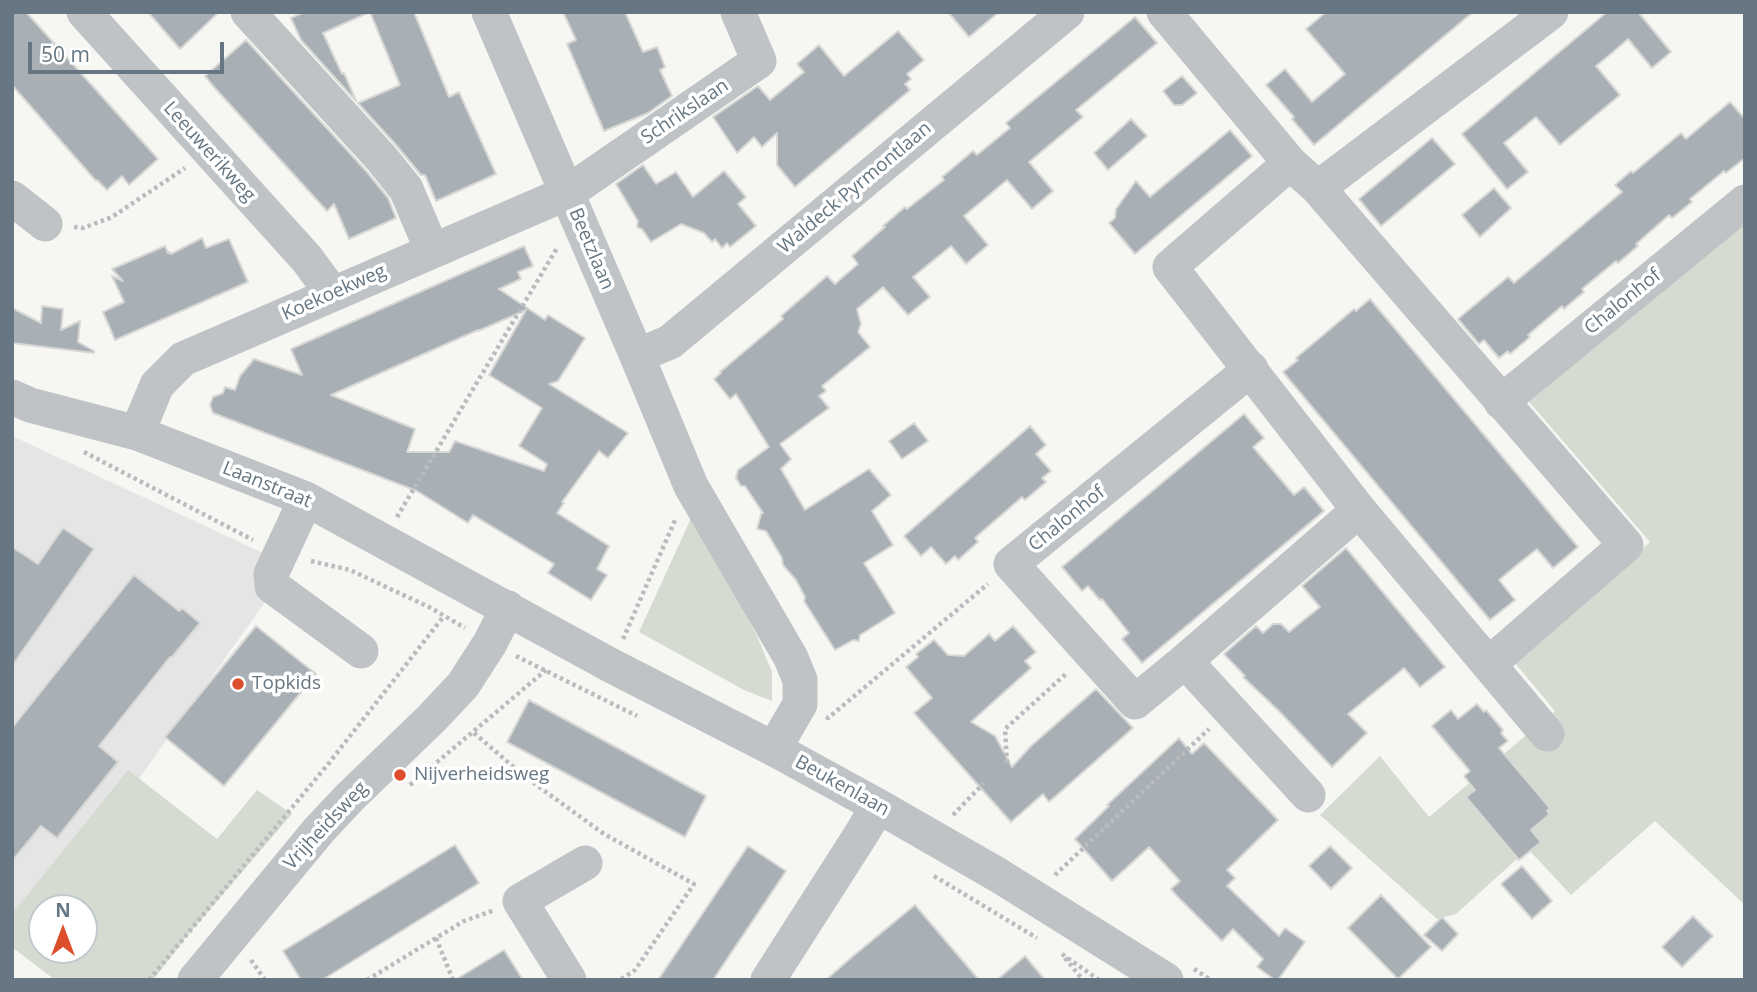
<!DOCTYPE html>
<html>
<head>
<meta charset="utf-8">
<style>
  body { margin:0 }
  #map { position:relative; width:1757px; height:992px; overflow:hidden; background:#f6f6f3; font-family:"Open Sans",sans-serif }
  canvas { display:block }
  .frame { position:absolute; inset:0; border:14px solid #667783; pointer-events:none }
  .north { position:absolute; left:28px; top:894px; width:70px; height:70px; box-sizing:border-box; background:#fff; border:2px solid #c2c9cd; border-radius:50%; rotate:0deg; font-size:19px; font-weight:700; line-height:28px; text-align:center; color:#667783 }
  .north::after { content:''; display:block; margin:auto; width:24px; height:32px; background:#dd4f2c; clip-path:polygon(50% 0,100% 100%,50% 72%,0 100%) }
  .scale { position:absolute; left:28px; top:42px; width:196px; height:32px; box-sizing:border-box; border:4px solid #667783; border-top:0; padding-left:9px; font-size:21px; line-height:24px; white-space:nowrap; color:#667783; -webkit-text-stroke:5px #fff; paint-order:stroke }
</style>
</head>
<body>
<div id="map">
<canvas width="1757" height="992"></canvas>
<div class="frame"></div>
<div class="north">N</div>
<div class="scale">50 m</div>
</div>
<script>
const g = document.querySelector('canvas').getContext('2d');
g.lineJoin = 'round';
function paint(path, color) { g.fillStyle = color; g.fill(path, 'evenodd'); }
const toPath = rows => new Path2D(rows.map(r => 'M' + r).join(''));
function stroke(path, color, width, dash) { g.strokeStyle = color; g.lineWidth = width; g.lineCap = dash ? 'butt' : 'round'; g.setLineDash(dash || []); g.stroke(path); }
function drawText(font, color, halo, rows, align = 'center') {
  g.font = font + ' "Open Sans",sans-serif'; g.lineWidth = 7; g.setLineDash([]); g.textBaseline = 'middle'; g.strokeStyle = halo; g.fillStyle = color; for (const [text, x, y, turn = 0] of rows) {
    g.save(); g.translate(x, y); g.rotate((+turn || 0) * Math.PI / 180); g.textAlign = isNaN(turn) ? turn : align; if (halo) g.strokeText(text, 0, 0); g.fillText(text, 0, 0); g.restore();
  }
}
paint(toPath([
  [12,436,291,566,141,776,12,916]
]), '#e4e5e4');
paint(toPath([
  [1745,218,1745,905,1655,821,1571,895,1528,849,1456,914,1437,919,1320,815,1380,756,1429,817,1555,711,1514,662,1650,542,1524,396],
  [693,514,757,636,772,672,772,701,744,690,639,632],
  [128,770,217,839,257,790,292,814,187,936,153,980,55,980,12,947,12,914],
  [42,908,84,908,84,950,42,950]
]), '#d6dbd2');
const building = toPath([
  [12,12,26,12,158,159,129,185,122,176,107,190,97,180,96,181,12,85,12,12],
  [148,12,219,12,180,49,148,12],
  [304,12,370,12,323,33,342,74,344,73,356,101,301,40,291,18,304,12],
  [370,12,414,12,449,97,459,92,496,174,436,201,425,175,421,175,397,146,358,103,400,85,370,12],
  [563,12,625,12,643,52,657,47,665,67,660,70,672,96,648,113,604,131,567,44,576,40,563,12],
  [948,12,999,12,969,37,948,12],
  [1326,12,1473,12,1314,145,1292,119,1294,117,1266,85,1285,69,1312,102,1345,74,1306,29,1326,12],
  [1607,12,1638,12,1671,52,1652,68,1628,39,1612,53,1596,66,1620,95,1560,145,1536,117,1504,143,1528,172,1507,189,1462,134,1607,12],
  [1135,17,1157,43,1076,110,1083,117,1029,162,1053,191,1032,209,1007,180,964,216,988,245,966,264,951,246,913,277,930,297,908,315,883,287,857,309,861,324,858,332,870,347,822,386,826,391,819,396,829,408,780,444,791,459,781,469,805,510,869,469,891,495,872,511,893,545,864,563,895,613,860,635,859,641,853,640,835,650,804,601,805,597,796,580,783,565,782,558,766,531,757,529,761,514,763,513,745,486,741,486,736,478,738,470,769,447,736,394,730,399,714,379,721,373,720,372,783,319,781,316,827,276,835,284,858,264,852,256,885,227,883,226,905,207,907,209,944,180,942,177,973,151,977,155,1010,128,1006,123,1135,17],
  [898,31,924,60,907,74,911,79,905,84,910,90,795,187,777,165,777,133,762,147,754,137,737,153,713,117,758,86,770,100,804,72,797,64,819,45,844,76,898,31],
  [246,40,367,172,388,198,396,218,349,239,334,204,327,211,214,87,205,76,246,40],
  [1182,76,1197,93,1182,105,1174,105,1163,91,1182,76],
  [1730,102,1745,119,1745,158,1726,173,1724,171,1690,199,1692,202,1672,218,1669,215,1636,244,1638,246,1618,263,1616,261,1582,289,1584,292,1573,301,1564,309,1562,306,1528,335,1530,337,1510,354,1508,351,1499,358,1484,340,1479,344,1458,319,1508,277,1514,283,1622,192,1615,185,1631,171,1633,173,1681,133,1686,139,1730,102],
  [1131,119,1147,136,1108,170,1094,153,1131,119],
  [1230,130,1252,156,1135,254,1109,223,1115,218,1116,209,1136,181,1150,197,1230,130],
  [1432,138,1455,164,1381,226,1359,199,1432,138],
  [643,165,656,184,676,172,693,197,724,171,746,197,738,204,756,226,730,247,727,243,722,248,715,239,712,242,704,233,681,224,651,242,642,229,637,227,638,221,616,184,643,165],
  [1494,188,1511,208,1480,237,1462,215,1494,188],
  [202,238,206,248,229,239,248,282,115,340,103,312,124,302,112,276,123,281,112,269,165,246,168,253,170,252,171,254,202,238],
  [524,246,533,266,518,272,521,279,499,289,545,320,548,315,585,338,558,381,549,384,628,433,608,458,599,451,562,502,564,503,557,513,609,546,597,569,607,575,591,600,548,573,554,564,473,515,468,523,417,491,213,413,210,405,213,397,223,393,225,387,235,390,240,376,254,359,302,375,291,349,524,246],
  [526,310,489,375,542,408,519,446,547,464,544,471,455,441,449,452,407,452,415,429,331,395,478,330,478,331,526,310],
  [1370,299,1578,547,1553,568,1537,549,1518,564,1499,580,1515,600,1490,620,1283,372,1298,360,1296,358,1354,309,1356,311,1370,299],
  [42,306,63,309,61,330,80,321,78,342,94,351,94,353,12,343,12,308,41,323,42,306],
  [1244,414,1264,438,1253,447,1294,495,1304,487,1324,511,1142,663,1122,639,1129,633,1102,599,1100,600,1088,586,1082,591,1062,567,1244,414],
  [914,423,928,441,902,459,889,441,914,423],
  [1030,426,1046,445,1036,454,1051,471,1042,478,1046,482,1025,500,1022,497,984,530,975,538,978,542,958,560,955,556,946,564,931,547,921,556,904,536,1030,426],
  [63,528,94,549,12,666,12,547,38,564,63,528],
  [1346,548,1445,667,1420,687,1404,668,1348,714,1367,733,1332,767,1278,710,1243,677,1245,676,1224,654,1256,626,1263,633,1273,624,1281,624,1289,632,1320,607,1302,586,1346,548],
  [134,575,179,611,182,608,200,623,172,657,170,657,99,746,118,762,57,838,41,826,12,861,12,728,134,575],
  [256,626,316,674,224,786,165,737,256,626],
  [1013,626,1036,652,1025,661,1031,668,971,722,995,736,1012,767,1031,746,1096,689,1133,728,1049,802,1043,794,1011,822,914,713,932,698,906,667,918,657,916,654,934,640,948,655,964,656,989,634,995,641,1013,626],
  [529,700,706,796,685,837,507,742,529,700],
  [1477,704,1484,712,1486,710,1503,730,1501,733,1508,741,1499,748,1550,808,1547,811,1550,814,1531,830,1541,842,1519,860,1466,797,1475,790,1464,776,1470,771,1432,726,1451,710,1458,719,1477,704],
  [1179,738,1192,754,1204,743,1278,820,1227,870,1235,878,1227,886,1279,936,1285,928,1305,942,1278,980,1275,980,1257,967,1263,959,1233,929,1222,941,1176,895,1171,889,1180,881,1149,847,1112,881,1075,839,1109,806,1107,805,1179,738],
  [455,845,479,883,322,980,301,980,283,951,455,845],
  [748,846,786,871,713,980,658,980,748,846],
  [1330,846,1352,868,1331,889,1309,866,1330,846],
  [1522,866,1552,901,1532,919,1501,884,1522,866],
  [1381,895,1431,947,1398,979,1348,928,1381,895],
  [915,905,979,980,826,980,852,957,915,905],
  [1693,916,1713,936,1682,967,1662,947,1693,916],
  [1442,917,1458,934,1442,951,1424,935,1442,917],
  [504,950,523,980,455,980,504,950],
  [1025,956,1045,980,997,980,1025,956]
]);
paint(building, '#a9b0b5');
stroke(building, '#d7d7d5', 2);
stroke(toPath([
  [74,227,83,228,112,217,185,168],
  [84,452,253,540],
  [397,517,557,248],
  [311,561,350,570,431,608,465,628],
  [623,639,676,518],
  [516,656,637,716],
  [826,717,828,718,988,584],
  [474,733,524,776,604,834,694,884,635,970,620,980],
  [1007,763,1005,729,1068,672],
  [410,785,546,670],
  [953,815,984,783],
  [1055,875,1209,729],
  [934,876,1037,938],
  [436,938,453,980],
  [1062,954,1099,980],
  [1065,958,1083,980],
  [251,960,265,980],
  [1194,969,1211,980],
  [149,980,329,763,444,616],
  [367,980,464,921,495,910]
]), '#b9bcbe', 4.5, [3.5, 3.5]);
stroke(toPath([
  [84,12,307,259,332,293],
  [248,12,382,159,406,189,432,250],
  [489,12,637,356,691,486,791,658,800,680,800,704,774,749],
  [1164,12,1290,163,1318,188,1626,545,1489,664],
  [1290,163,1170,267,1359,510,1547,734],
  [1318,188,1551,12],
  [12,198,45,224],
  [637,356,670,342,1067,12],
  [1251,369,1011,564,1135,702,1185,661,1359,510],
  [12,397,30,405,137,433,306,499,612,666,774,749,878,806,998,875,1166,980],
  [1501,402,1745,202],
  [137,433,157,385,183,359,567,193,759,61,738,12],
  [306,499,271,574,272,586,361,651],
  [1185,661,1308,795],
  [195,980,319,830,350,797,431,719,463,685,490,643,508,608],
  [569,980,520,901,585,863],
  [768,980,862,833,878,806]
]), '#bfc3c6', 35);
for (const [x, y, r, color] of [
  [238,684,7,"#dd4f2c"],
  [400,775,7,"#dd4f2c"]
]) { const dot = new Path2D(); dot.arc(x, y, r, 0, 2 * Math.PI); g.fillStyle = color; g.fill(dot); stroke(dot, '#fff', 2.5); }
drawText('19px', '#667783', '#fff', [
  ["Schrikslaan",685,112,-34],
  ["Leeuwerikweg",209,152,48],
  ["Waldeck Pyrmontlaan",855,188,-40],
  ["Beetzlaan",591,249,67],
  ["Koekoekweg",334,293,-24],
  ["Chalonhof",1623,302,-39],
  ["Laanstraat",267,485,22],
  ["Chalonhof",1067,519,-39],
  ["Beukenlaan",842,786,29],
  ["Vrijheidsweg",326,826,-47]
]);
drawText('19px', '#667783', '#fff', [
  ["Topkids",252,684],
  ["Nijverheidsweg",414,775]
], 'left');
</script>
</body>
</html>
